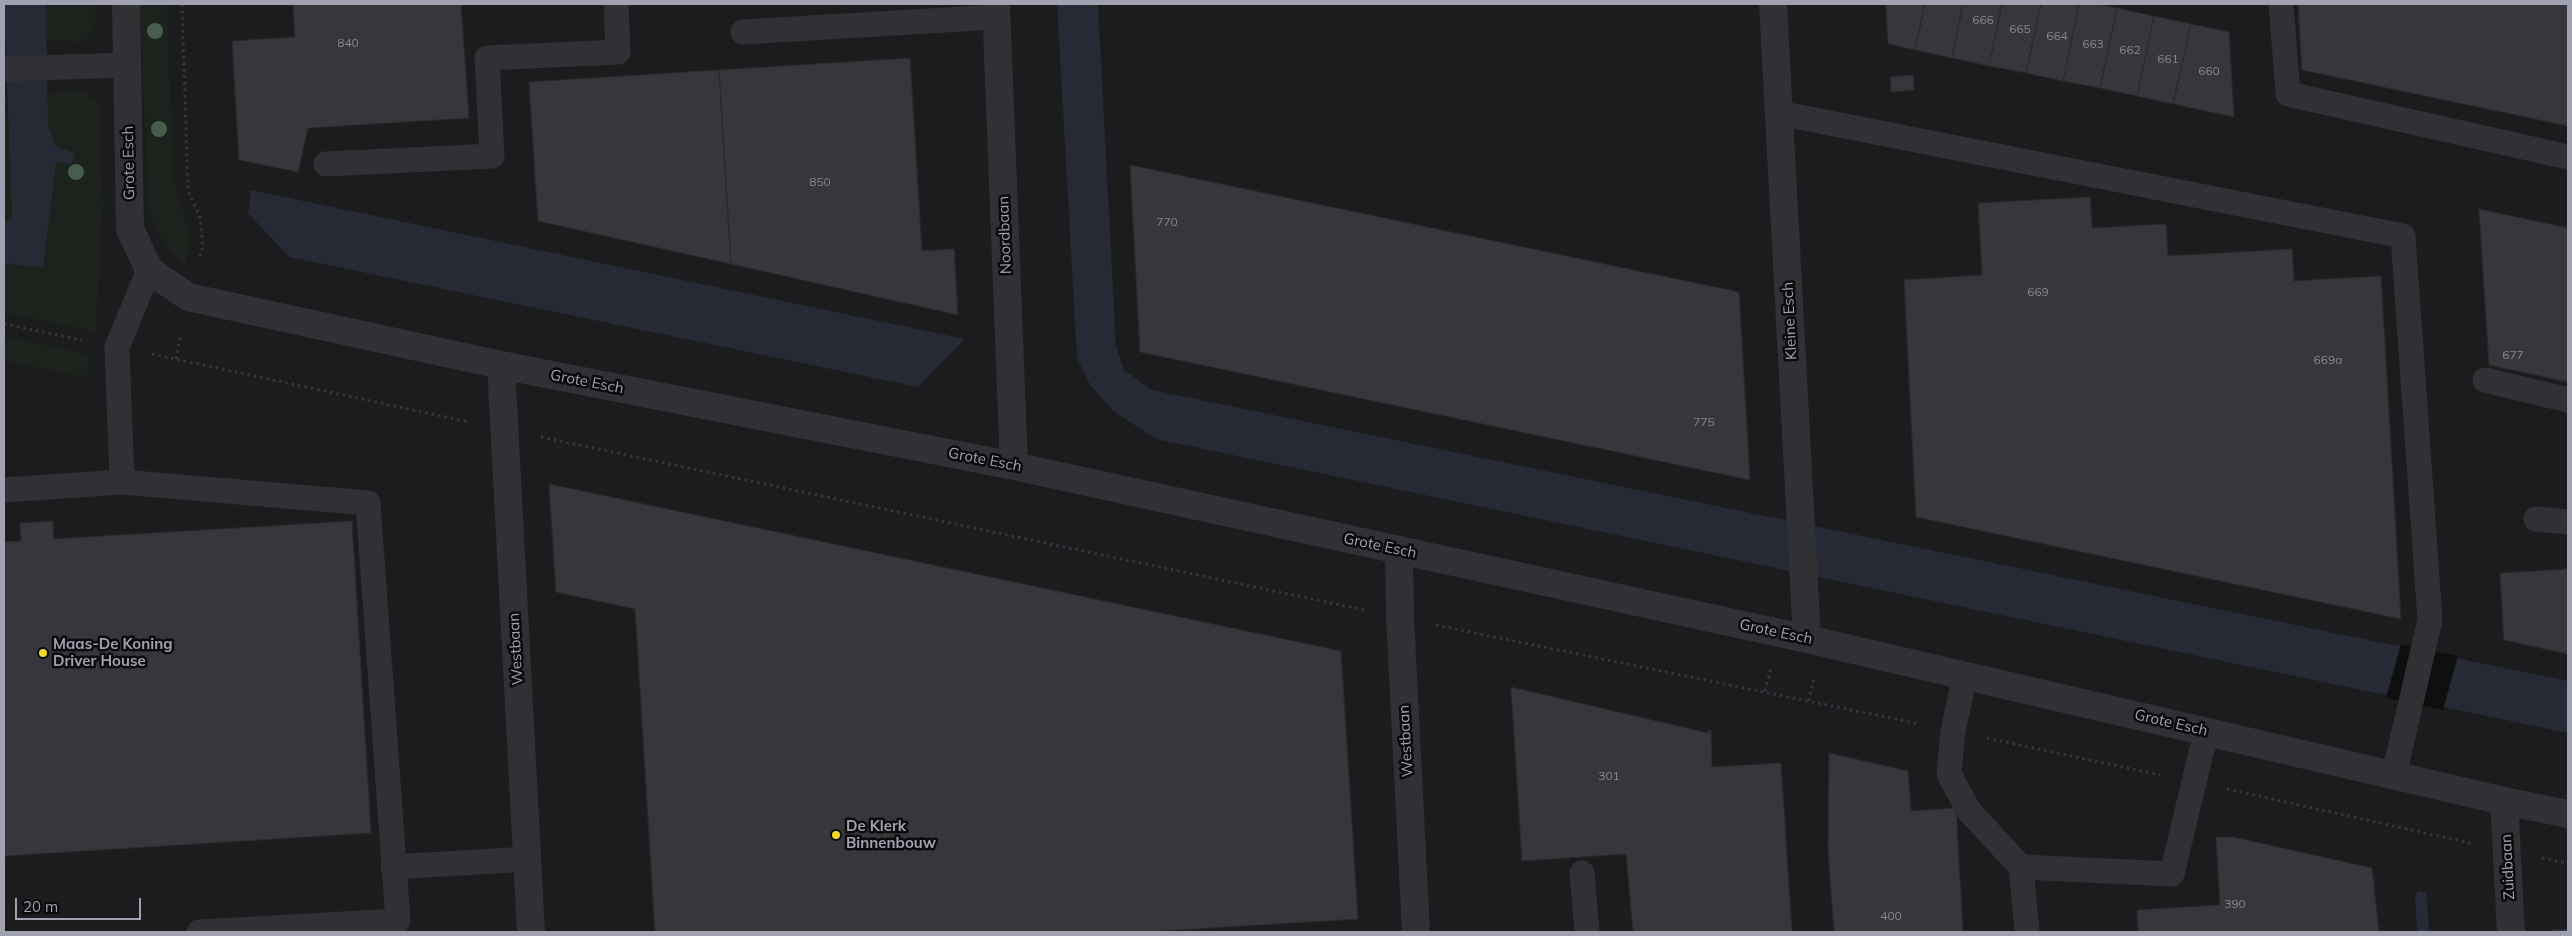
<!DOCTYPE html>
<html>
<head>
<meta charset="utf-8">
<style>
  body { margin:0 }
  #map { position:relative; width:2572px; height:936px; overflow:hidden; background:#0f0f10; font-family:Mulish,sans-serif }
  canvas { display:block }
  .frame { position:absolute; inset:0; border:5px solid #a0a2b1; pointer-events:none }
  .scale { position:absolute; left:15px; top:898px; width:126px; height:22px; box-sizing:border-box; border:2px solid #a0a2b1; border-top:0; padding-left:6px; font-size:15px; line-height:18px; white-space:nowrap; color:#a0a2b1; -webkit-text-stroke:4px #0a0a0b; paint-order:stroke }
</style>
</head>
<body>
<div id="map">
<canvas width="2572" height="936"></canvas>
<div class="frame"></div>
<div class="scale">20 m</div>
</div>
<script>
const g = document.querySelector('canvas').getContext('2d');
g.lineJoin = 'round';
function paint(path, color) { g.fillStyle = color; g.fill(path, 'evenodd'); }
const toPath = rows => new Path2D(rows.map(r => 'M' + r).join(''));
function stroke(path, color, width, dash) { g.strokeStyle = color; g.lineWidth = width; g.lineCap = dash ? 'butt' : 'round'; g.setLineDash(dash || []); g.stroke(path); }
function drawText(font, color, halo, rows, align = 'center') {
  g.font = font + ' Mulish,sans-serif'; g.lineWidth = 5; g.setLineDash([]); g.textBaseline = 'middle'; g.strokeStyle = halo; g.fillStyle = color; for (const [text, x, y, turn = 0] of rows) {
    g.save(); g.translate(x, y); g.rotate((+turn || 0) * Math.PI / 180); g.textAlign = isNaN(turn) ? turn : align; if (halo) g.strokeText(text, 0, 0); g.fillText(text, 0, 0); g.restore();
  }
}
paint(toPath([
  [4,4,2568,4,2568,932,4,932]
]), '#1c1b1d');
paint(toPath([
  [46,4,95,4,95,28,81,42,47,40],
  [140,4,167,4,173,174,190,239,185,266,164,242,154,225,148,205],
  [80,89,99,103,103,205,96,332,4,313,4,263,43,267,56,162,72,164,75,153,56,147,48,126,47,94],
  [4,90,7,90,12,218,4,224],
  [4,336,91,355,86,378,4,360]
]), '#1c231d');
paint(toPath([
  [4,4,46,4,48,126,56,147,75,153,72,164,56,163,43,268,4,263,4,224,12,218],
  [1057,4,1098,4,1116,346,1124,370,1152,390,2568,681,2568,733,1156,439,1113,411,1089,383,1077,358],
  [251,190,965,339,918,387,289,257,248,213]
]), '#262a34');
paint(toPath([
  [2401,644,2458,656,2443,710,2386,698]
]), '#0f0f10');
stroke(toPath([
  [2421,897,2423,932]
]), '#262a34', 12);
const building = toPath([
  [293,4,461,4,469,118,308,128,298,172,239,160,232,41,295,37,293,4],
  [1886,4,1925,4,1915,50,1888,44,1886,4],
  [1925,4,1963,4,1952,58,1915,50,1925,4],
  [1963,4,2002,4,1989,66,1952,58,1963,4],
  [2002,4,2041,4,2026,73,1989,66,2002,4],
  [2041,4,2079,4,2063,81,2026,73,2041,4],
  [2079,4,2095,4,2117,8,2100,88,2063,81,2079,4],
  [2298,4,2568,4,2568,126,2302,70,2298,4],
  [2117,8,2154,16,2137,96,2100,88,2117,8],
  [2154,16,2191,24,2173,104,2137,96,2154,16],
  [2191,24,2229,32,2234,117,2173,104,2191,24],
  [910,58,922,251,954,249,958,315,731,264,719,70,910,58],
  [719,70,731,264,538,221,529,82,719,70],
  [1913,75,1914,90,1891,92,1890,77,1913,75],
  [1130,165,1739,292,1750,480,1140,352,1130,165],
  [2090,197,2092,228,2166,224,2168,256,2292,249,2294,281,2381,276,2401,619,1916,517,1904,280,1982,275,1978,203,2090,197],
  [2479,209,2568,228,2568,382,2489,365,2479,209],
  [549,484,1341,651,1358,919,1144,932,655,932,635,609,556,592,549,484],
  [53,521,54,539,352,521,371,833,4,856,4,542,21,541,20,523,53,521],
  [2568,569,2568,654,2504,640,2500,573,2568,569],
  [1511,687,1708,733,1708,730,1711,730,1712,767,1781,763,1792,932,1633,932,1626,854,1522,861,1511,687],
  [1829,753,1908,771,1911,811,1956,808,1963,932,1834,932,1828,850,1829,753],
  [2216,837,2233,837,2372,868,2379,932,2138,932,2137,910,2220,905,2216,837],
  [2568,929,2568,932,2552,932,2552,930,2568,929]
]);
paint(building, '#37363b');
stroke(building, '#2a292c', 1);
stroke(toPath([
  [182,4,188,191,200,217,203,246,199,261],
  [4,324,82,340],
  [152,354,469,422],
  [176,359,181,333],
  [541,437,1364,610],
  [1436,625,1920,724],
  [1765,691,1771,668],
  [1809,701,1814,677],
  [1987,738,2160,775],
  [2227,789,2470,843],
  [2542,858,2568,863]
]), '#36363c', 3, [2.5, 4]);
stroke(toPath([
  [2281,4,2288,94,2568,157],
  [743,32,996,17],
  [4,69,127,65],
  [1779,113,2403,236,2430,620,2394,775],
  [326,164,492,156,487,58,618,52,616,4],
  [2485,380,2568,400],
  [122,482,117,347,149,270],
  [4,490,122,482,368,503,398,921,199,932],
  [2536,519,2568,522],
  [1965,675,1953,731,1949,774,1969,811,2021,867],
  [393,867,527,859],
  [1582,873,1587,932],
  [2027,932,2021,867,2172,874,2206,732]
]), '#303035', 25);
stroke(toPath([
  [126,4,130,229,149,270,188,297,501,365,1014,466,1807,639,2504,801,2568,814],
  [996,4,1014,466],
  [1773,4,1807,639],
  [501,365,531,932],
  [1399,550,1400,617,1416,932],
  [2504,801,2511,932]
]), '#303035', 28);
g.fillStyle = '#485d4e';
for (const [x, y] of [
  [155,31],
  [159,129],
  [76,172]
]) { g.beginPath(); g.arc(x, y, 8, 0, 2 * Math.PI); g.fill(); }
for (const [x, y, r, color] of [
  [43,653,5,"#f1d927"],
  [836,835,5,"#f1d927"]
]) { const dot = new Path2D(); dot.arc(x, y, r, 0, 2 * Math.PI); g.fillStyle = color; g.fill(dot); stroke(dot, '#0a0a0b', 2); }
drawText('12px', '#868794', null, [
  ["666",1983,20],
  ["665",2020,29],
  ["664",2057,36],
  ["840",348,43],
  ["663",2093,44],
  ["662",2130,50],
  ["661",2168,59],
  ["660",2209,71],
  ["850",820,182],
  ["770",1167,222],
  ["669",2038,292],
  ["677",2513,355],
  ["669a",2328,360],
  ["775",1704,422],
  ["301",1609,776],
  ["390",2235,904],
  ["400",1891,916]
]);
drawText('15px', '#a0a2b1', '#0a0a0b', [
  ["Grote Esch",129,163,-91],
  ["Noordbaan",1005,235,-92],
  ["Kleine Esch",1790,321,-93],
  ["Grote Esch",587,382,11],
  ["Grote Esch",985,460,11],
  ["Grote Esch",1380,546,12],
  ["Grote Esch",1776,632,12],
  ["Westbaan",516,649,-93],
  ["Grote Esch",2171,723,13],
  ["Westbaan",1406,741,-93],
  ["Zuidbaan",2508,867,-93]
]);
drawText('bold 15px', '#a0a2b1', '#0a0a0b', [
  ["Maas-De Koning",53,644],
  ["Driver House",53,661],
  ["De Klerk",846,826],
  ["Binnenbouw",846,843]
], 'left');
</script>
</body>
</html>
